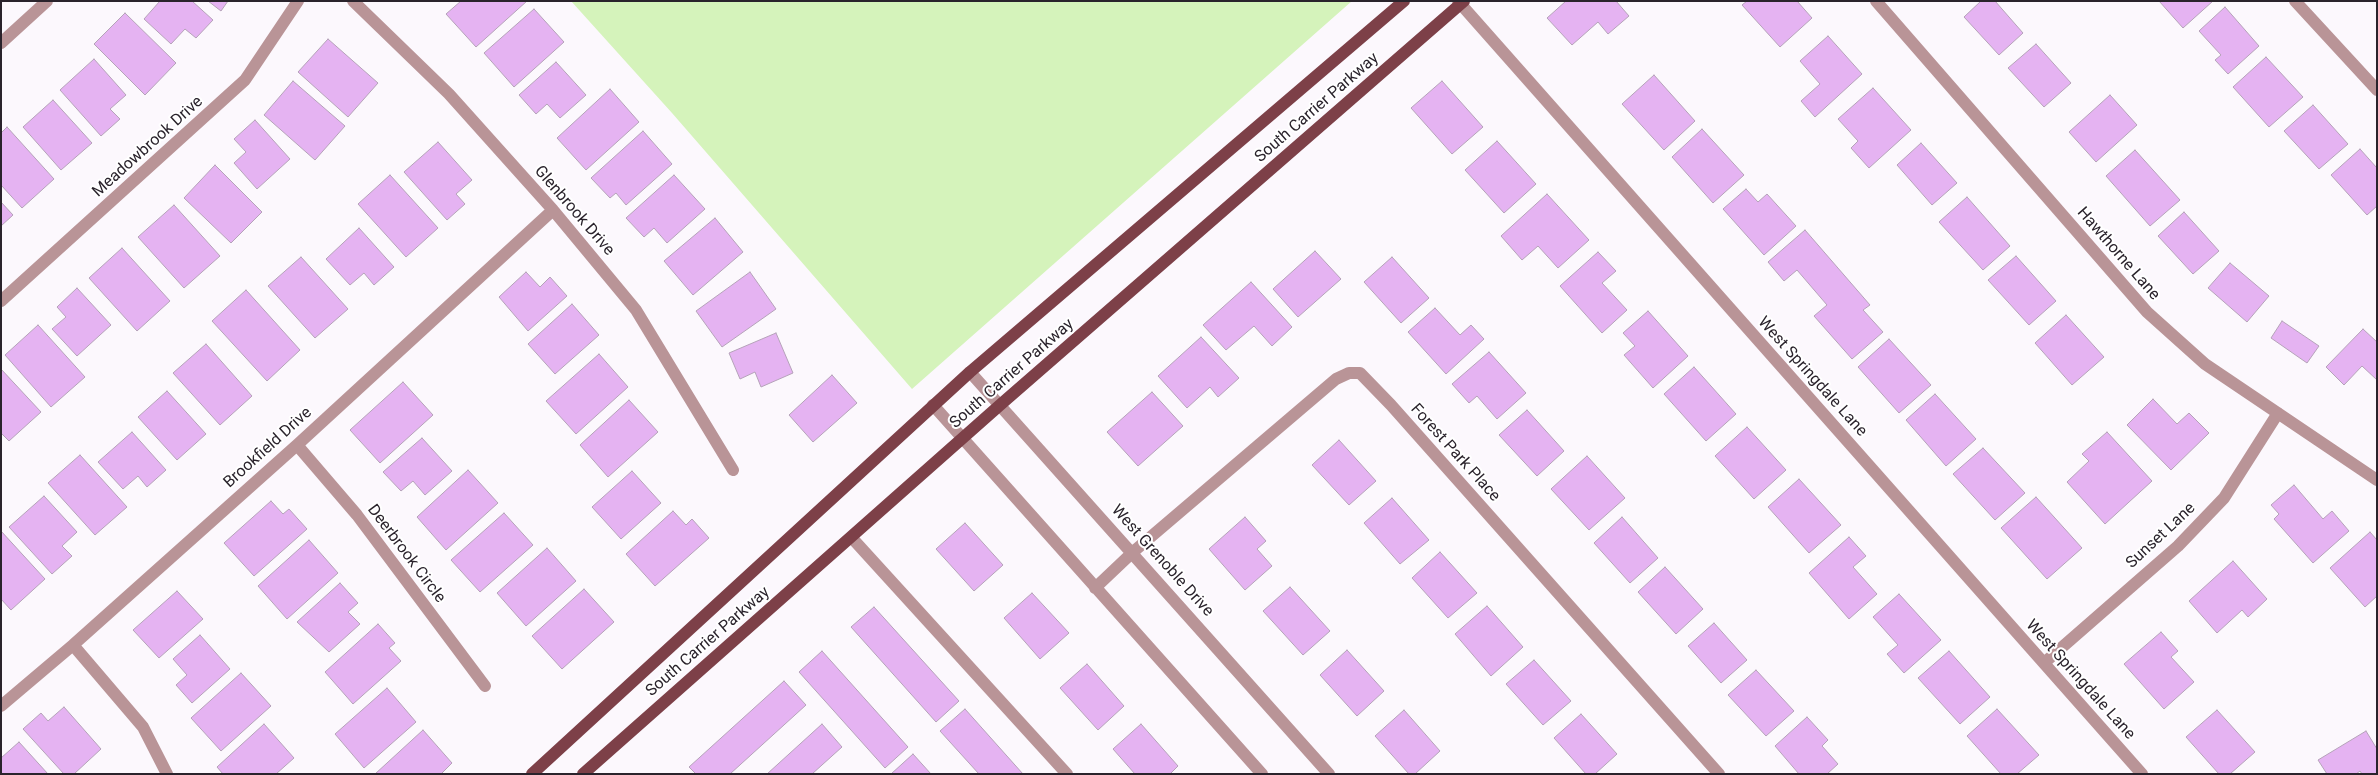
<!DOCTYPE html>
<html>
<head>
<meta charset="utf-8">
<style>
  body { margin:0 }
  #map { position:relative; width:2378px; height:775px; overflow:hidden; background:#fcf8fd; font-family:Roboto,sans-serif }
  canvas { display:block }
  .frame { position:absolute; inset:0; border:2px solid #2a232c; pointer-events:none }
</style>
</head>
<body>
<div id="map">
<canvas width="2378" height="775"></canvas>
<div class="frame"></div>
</div>
<script>
const g = document.querySelector('canvas').getContext('2d');
g.lineJoin = 'round';
function paint(path, color) { g.fillStyle = color; g.fill(path, 'evenodd'); }
const toPath = rows => new Path2D(rows.map(r => 'M' + r).join(''));
function stroke(path, color, width, dash) { g.strokeStyle = color; g.lineWidth = width; g.lineCap = dash ? 'butt' : 'round'; g.setLineDash(dash || []); g.stroke(path); }
function drawText(font, color, halo, rows, align = 'center') {
  g.font = font + ' Roboto,sans-serif'; g.lineWidth = 4; g.setLineDash([]); g.textBaseline = 'middle'; g.strokeStyle = halo; g.fillStyle = color; for (const [text, x, y, turn = 0] of rows) {
    g.save(); g.translate(x, y); g.rotate((+turn || 0) * Math.PI / 180); g.textAlign = isNaN(turn) ? turn : align; if (halo) g.strokeText(text, 0, 0); g.fillText(text, 0, 0); g.restore();
  }
}
paint(toPath([
  [571,1,1352,1,912,389,672,113]
]), '#d5f3bb');
const building = toPath([
  [160,1,192,1,213,20,196,38,185,29,171,44,144,19,160,1],
  [208,1,228,1,221,11,208,1],
  [461,1,527,1,476,47,446,14,461,1],
  [1566,1,1616,1,1629,16,1608,34,1598,22,1572,45,1547,18,1566,1],
  [1747,1,1797,1,1812,18,1780,47,1742,5,1747,1],
  [1981,1,1995,1,2023,33,1999,55,1964,17,1981,1],
  [2159,1,2213,1,2183,28,2159,1],
  [2225,7,2259,46,2228,74,2215,60,2221,55,2199,31,2225,7],
  [534,9,564,42,514,87,484,53,534,9],
  [125,13,176,63,145,95,94,44,125,13],
  [1828,36,1862,74,1815,117,1801,101,1820,84,1800,61,1828,36],
  [328,39,378,83,348,117,298,72,328,39],
  [2036,44,2071,83,2044,107,2008,68,2036,44],
  [2266,57,2303,97,2269,127,2233,87,2266,57],
  [94,59,126,95,110,109,120,119,101,136,60,90,94,59],
  [556,62,586,95,560,118,547,104,536,114,519,95,556,62],
  [1654,75,1695,121,1664,150,1622,104,1654,75],
  [293,81,345,126,315,160,264,115,293,81],
  [1442,81,1483,127,1452,154,1411,108,1442,81],
  [1873,88,1911,130,1869,168,1851,148,1858,141,1838,119,1873,88],
  [610,89,639,122,586,170,557,138,610,89],
  [2110,95,2137,125,2096,162,2069,132,2110,95],
  [53,100,92,143,61,170,23,127,53,100],
  [2313,105,2348,144,2319,169,2284,131,2313,105],
  [255,120,290,159,257,189,234,163,246,152,234,139,255,120],
  [7,127,54,179,22,208,1,185,1,133,7,127],
  [1702,129,1744,175,1713,203,1672,157,1702,129],
  [643,131,672,164,626,205,616,193,610,198,591,178,643,131],
  [1497,141,1536,184,1504,213,1465,170,1497,141],
  [438,142,472,180,456,194,465,204,447,220,404,172,438,142],
  [1921,143,1957,183,1932,205,1897,165,1921,143],
  [2360,149,2377,168,2377,206,2367,215,2331,175,2360,149],
  [2135,150,2180,200,2150,226,2106,176,2135,150],
  [215,165,262,212,231,243,184,198,215,165],
  [390,175,438,228,406,257,358,204,390,175],
  [674,175,705,209,667,243,654,228,644,237,626,218,674,175],
  [1746,189,1758,202,1767,194,1796,226,1764,255,1723,209,1746,189],
  [1547,194,1589,240,1558,268,1538,246,1522,260,1501,236,1547,194],
  [1967,197,2010,246,1983,270,1939,222,1967,197],
  [1,202,13,215,1,226,1,202],
  [174,205,220,256,184,288,138,237,174,205],
  [2184,212,2219,251,2193,274,2158,236,2184,212],
  [715,218,743,252,693,295,664,261,715,218],
  [359,228,394,267,374,285,364,273,350,285,326,259,359,228],
  [1805,230,1870,305,1863,310,1883,332,1852,359,1814,316,1827,305,1797,270,1784,281,1768,262,1805,230],
  [122,248,170,301,137,331,89,278,122,248],
  [1315,251,1341,279,1298,317,1273,289,1315,251],
  [1598,252,1616,271,1602,283,1627,310,1602,333,1560,286,1598,252],
  [2016,256,2056,301,2029,325,1988,280,2016,256],
  [301,257,348,309,315,338,268,286,301,257],
  [1392,257,1429,298,1401,323,1364,282,1392,257],
  [2230,263,2269,296,2247,322,2208,288,2230,263],
  [526,272,540,287,550,277,567,296,528,331,499,297,526,272],
  [750,272,776,309,722,347,696,311,750,272],
  [1251,282,1292,327,1272,346,1254,326,1226,350,1203,325,1251,282],
  [77,288,111,325,77,356,52,329,66,317,57,307,77,288],
  [246,290,300,350,267,381,212,321,246,290],
  [572,304,599,335,555,374,528,344,572,304],
  [1435,308,1460,335,1471,325,1484,339,1446,374,1408,332,1435,308],
  [1648,311,1688,356,1653,388,1624,355,1635,346,1623,333,1648,311],
  [2066,315,2104,357,2072,385,2035,343,2066,315],
  [2282,321,2319,346,2307,363,2271,338,2282,321],
  [38,325,85,377,51,407,5,355,38,325],
  [2363,329,2377,342,2377,380,2362,366,2344,385,2326,367,2363,329],
  [776,333,793,373,761,387,755,372,740,379,729,353,776,333],
  [1201,337,1239,378,1218,397,1210,387,1187,408,1158,376,1201,337],
  [1889,339,1931,385,1899,413,1858,367,1889,339],
  [206,344,252,396,220,425,173,373,206,344],
  [1489,352,1526,393,1497,419,1477,396,1469,403,1452,384,1489,352],
  [599,354,628,387,576,434,546,401,599,354],
  [1694,367,1736,414,1706,441,1664,394,1694,367],
  [1,369,41,412,9,441,1,433,1,369],
  [832,375,857,403,813,442,789,415,832,375],
  [403,382,433,415,380,463,350,430,403,382],
  [167,391,206,434,177,460,138,417,167,391],
  [1152,392,1183,426,1138,466,1107,432,1152,392],
  [1935,394,1976,439,1946,466,1906,420,1935,394],
  [2153,399,2177,424,2189,413,2209,433,2171,470,2127,425,2153,399],
  [629,400,658,432,608,477,580,445,629,400],
  [1527,410,1564,451,1537,476,1499,435,1527,410],
  [1747,427,1786,470,1754,499,1715,456,1747,427],
  [132,432,166,470,147,487,138,476,123,489,98,462,132,432],
  [2107,432,2152,481,2105,524,2067,482,2089,461,2082,454,2107,432],
  [422,438,452,471,425,495,413,481,401,491,383,472,422,438],
  [1339,440,1376,481,1349,505,1312,465,1339,440],
  [1983,448,2025,493,1995,520,1953,474,1983,448],
  [80,455,127,507,95,535,48,483,80,455],
  [1587,456,1625,498,1589,530,1551,489,1587,456],
  [468,470,498,503,446,550,417,517,468,470],
  [632,471,661,503,621,539,592,507,632,471],
  [1799,479,1841,525,1809,553,1768,507,1799,479],
  [2294,485,2323,519,2332,511,2349,531,2313,563,2274,519,2279,514,2271,505,2294,485],
  [44,496,77,532,62,546,72,556,52,574,9,527,44,496],
  [2036,497,2082,548,2047,579,2001,528,2036,497],
  [1392,498,1429,540,1400,564,1364,523,1392,498],
  [271,501,283,514,289,509,307,529,254,576,224,543,271,501],
  [673,511,686,525,692,519,709,538,655,586,626,554,673,511],
  [504,513,533,545,480,592,451,560,504,513],
  [1245,517,1266,541,1257,549,1272,566,1245,590,1209,549,1245,517],
  [1622,517,1658,558,1630,583,1594,543,1622,517],
  [965,523,1003,565,974,591,936,549,965,523],
  [1,531,45,579,11,610,1,599,1,531],
  [2370,532,2377,540,2377,596,2365,607,2330,568,2370,532],
  [1849,537,1866,556,1853,567,1877,594,1849,619,1809,573,1849,537],
  [309,540,338,573,287,619,258,586,309,540],
  [547,548,576,581,526,626,497,593,547,548],
  [1440,552,1477,593,1448,618,1412,578,1440,552],
  [2233,561,2267,599,2248,617,2242,610,2217,633,2189,601,2233,561],
  [1665,567,1703,609,1676,634,1638,592,1665,567],
  [340,583,358,603,348,612,360,624,329,652,297,622,340,583],
  [1290,587,1330,631,1303,655,1263,611,1290,587],
  [584,589,614,622,562,669,532,636,584,589],
  [177,591,203,619,159,658,133,630,177,591],
  [1032,593,1069,633,1040,659,1004,618,1032,593],
  [1899,594,1941,640,1904,673,1887,654,1898,645,1873,617,1899,594],
  [1487,606,1523,647,1491,676,1455,634,1487,606],
  [874,607,959,701,936,722,851,627,874,607],
  [1714,623,1747,660,1721,683,1688,646,1714,623],
  [378,624,395,643,389,648,401,661,353,704,325,672,378,624],
  [2161,632,2178,651,2171,657,2194,682,2164,709,2124,664,2161,632],
  [200,635,230,669,192,703,176,685,187,675,173,659,200,635],
  [1347,650,1384,691,1357,716,1320,675,1347,650],
  [822,651,908,747,885,768,799,672,822,651],
  [1949,651,1990,697,1960,724,1918,678,1949,651],
  [1534,660,1571,701,1543,725,1506,684,1534,660],
  [1087,664,1124,706,1098,730,1060,688,1087,664],
  [1756,670,1794,711,1766,736,1728,695,1756,670],
  [241,673,271,706,221,751,191,718,241,673],
  [784,681,806,705,730,774,696,774,689,767,784,681],
  [387,688,416,722,364,768,335,734,387,688],
  [64,707,101,749,74,774,64,774,23,729,41,713,48,721,64,707],
  [965,709,1023,774,979,774,940,731,965,709],
  [1997,709,2039,755,2017,774,2001,774,1967,736,1997,709],
  [1404,710,1440,751,1415,774,1409,774,1375,736,1404,710],
  [2217,710,2255,752,2230,774,2219,774,2186,737,2217,710],
  [1581,714,1617,754,1595,774,1586,774,1554,738,1581,714],
  [1807,717,1828,740,1822,746,1838,764,1827,774,1799,774,1775,746,1807,717],
  [264,724,294,758,276,774,223,774,217,767,264,724],
  [822,724,842,747,812,774,767,774,822,724],
  [1141,724,1178,766,1170,774,1135,774,1113,749,1141,724],
  [423,730,452,763,441,774,375,774,423,730],
  [2366,731,2377,749,2377,774,2362,774,2360,771,2356,774,2327,774,2318,760,2366,731],
  [19,742,48,774,1,774,1,758,19,742],
  [913,754,931,774,891,774,913,754]
]);
paint(building, '#e5b3f2');
stroke(building, '#b5a2b9', 1);
stroke(toPath([
  [353,1,449,94,553,210,636,310,733,470],
  [1458,1,2142,774],
  [1876,1,2147,312,2205,364,2377,480],
  [2295,1,2377,90],
  [1,43,47,1],
  [1,301,245,80,298,1],
  [970,372,1329,774],
  [933,405,1262,774],
  [297,445,357,515,485,686],
  [852,538,1067,774],
  [1095,588,1133,552,1336,379,1349,373,1360,373,1391,405,1719,774],
  [73,645,143,727,167,774],
  [2044,663,2178,546,2224,498,2278,413],
  [1,706,73,645,297,445,553,210]
]), '#b99497', 12);
stroke(toPath([
  [532,774,970,372,1404,1],
  [583,774,1000,405,1464,1]
]), '#7d4048', 12);
drawText('16px', '#2a232c', '#fff', [
  ["South Carrier Parkway",1317,108,-41],
  ["Meadowbrook Drive",148,147,-42],
  ["Glenbrook Drive",574,211,49],
  ["Hawthorne Lane",2118,254,49],
  ["South Carrier Parkway",1012,374,-41],
  ["West Springdale Lane",1812,377,48],
  ["Brookfield Drive",268,448,-42],
  ["Forest Park Place",1455,453,48],
  ["Sunset Lane",2161,536,-43],
  ["Deerbrook Circle",406,554,53],
  ["West Grenoble Drive",1162,561,48],
  ["South Carrier Parkway",708,642,-41],
  ["West Springdale Lane",2080,680,48]
]);
</script>
</body>
</html>
